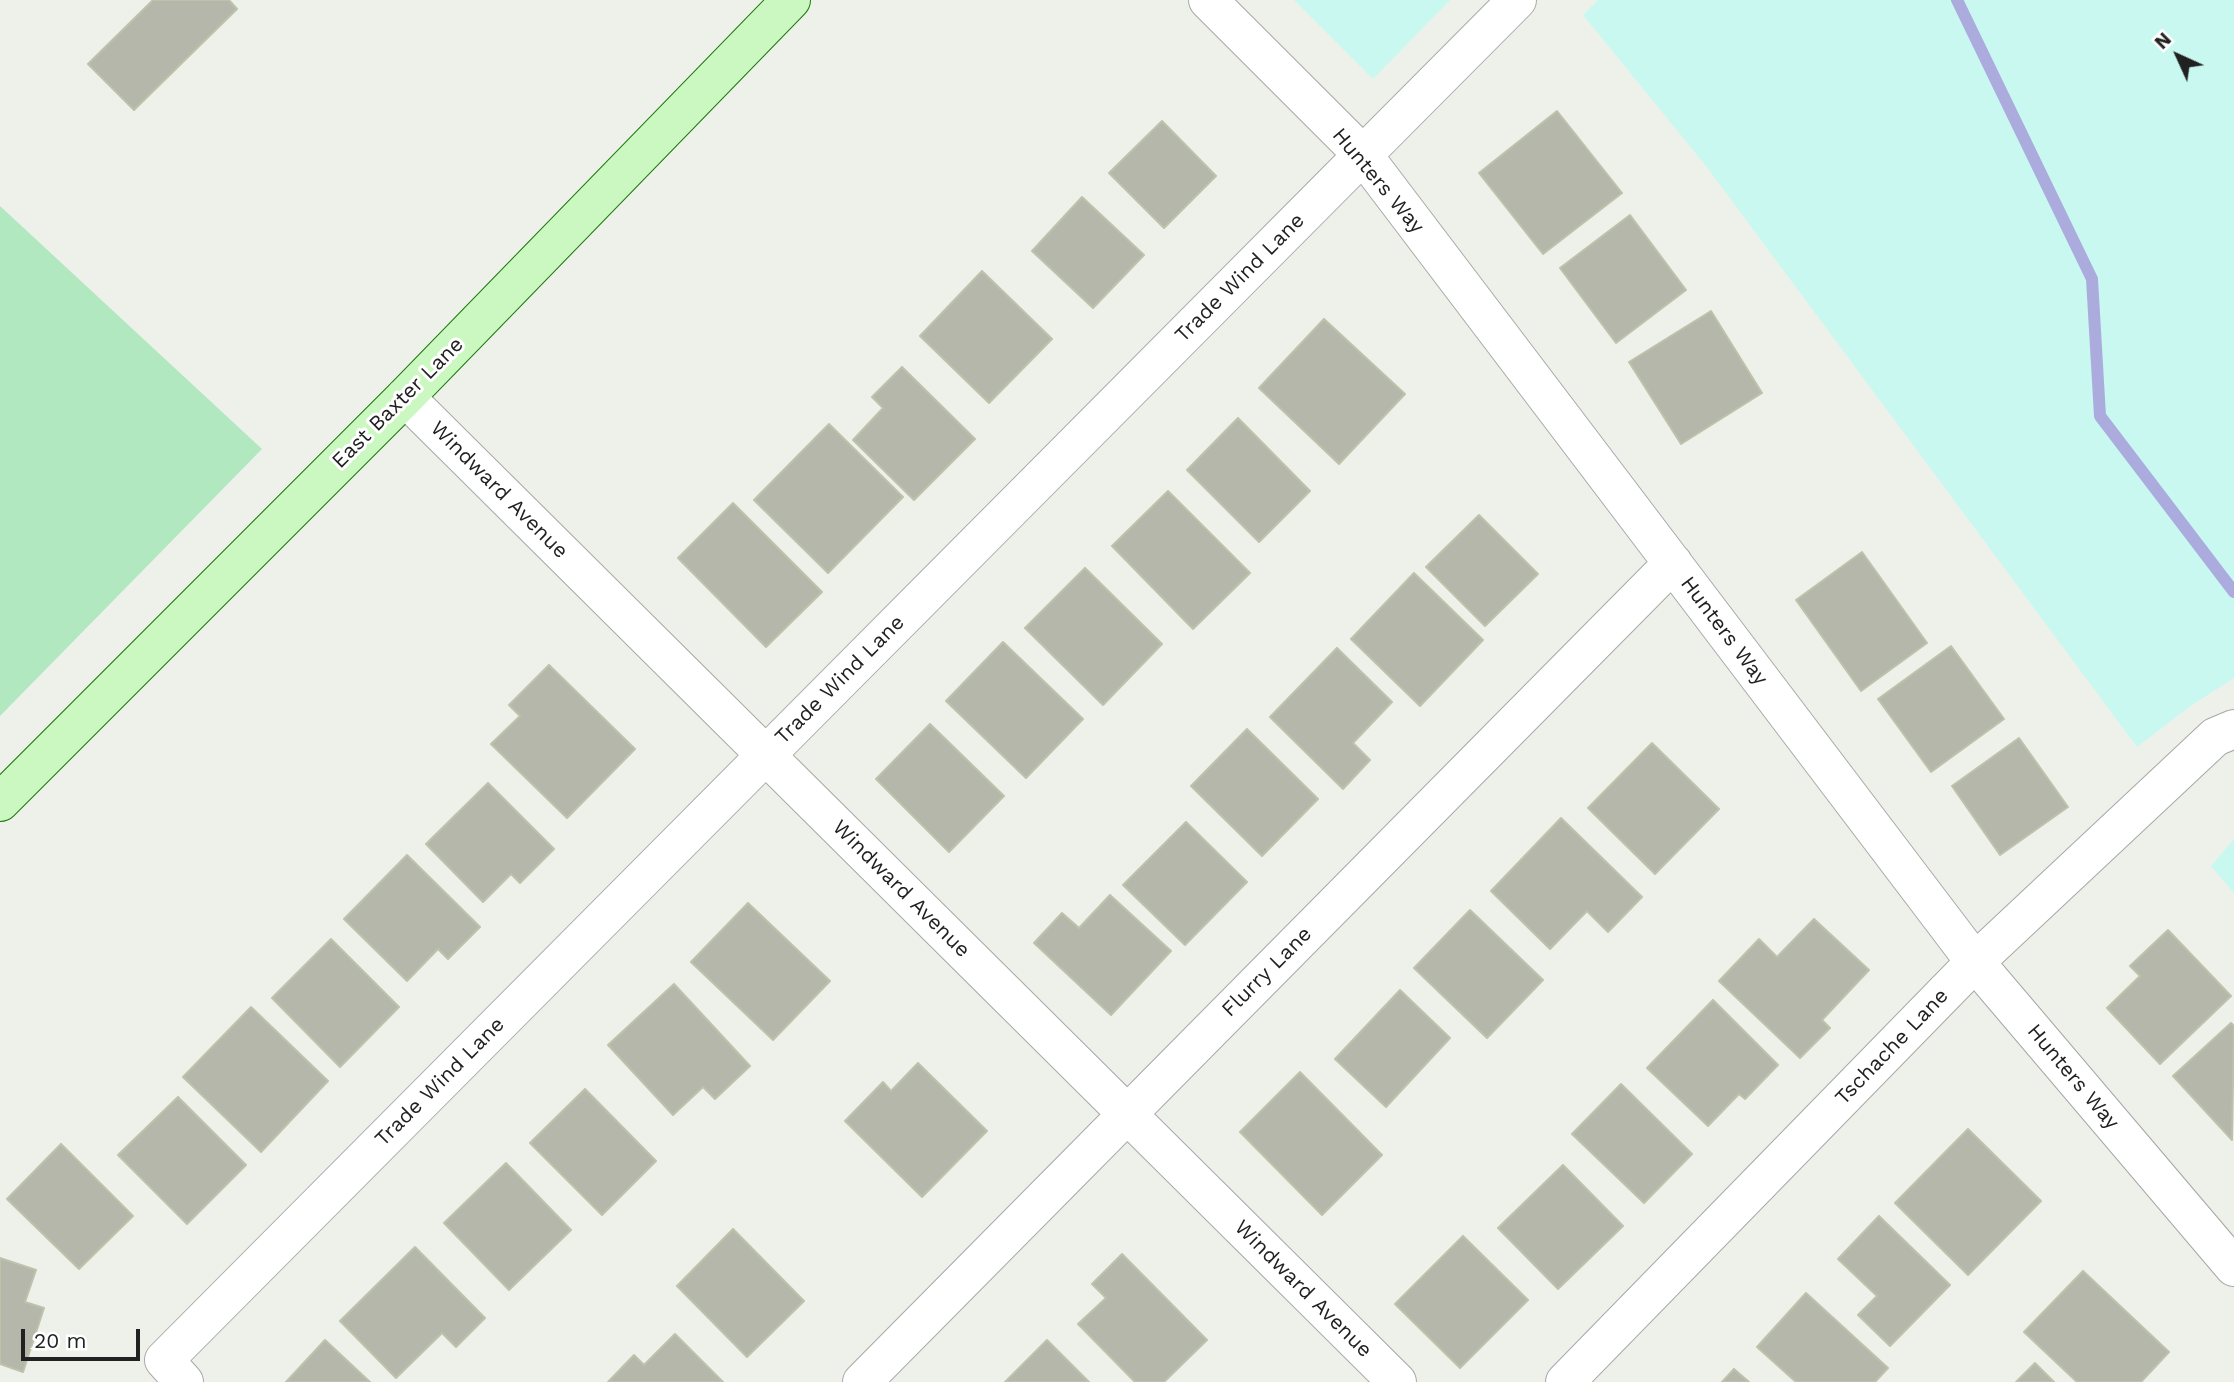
<!DOCTYPE html>
<html>
<head>
<meta charset="utf-8">
<style>
  body { margin:0 }
  #map { position:relative; width:2234px; height:1382px; overflow:hidden; background:#edf1e9; font-family:"Work Sans",sans-serif }
  canvas { display:block }
  .north { position:absolute; left:2143px; top:21px; width:70px; height:70px; -webkit-text-stroke:5px #fff; paint-order:stroke; rotate:315deg; font-size:19px; font-weight:700; line-height:28px; text-align:center; color:#212121 }
  .north::after { content:''; display:block; margin:auto; width:24px; height:32px; background:#212121; clip-path:polygon(50% 0,100% 100%,50% 72%,0 100%) }
  .scale { position:absolute; left:21px; top:1329px; width:119px; height:32px; box-sizing:border-box; border:4px solid #212121; border-top:0; padding-left:9px; font-size:21px; line-height:24px; white-space:nowrap; color:#212121; -webkit-text-stroke:5px #fff; paint-order:stroke }
</style>
</head>
<body>
<div id="map">
<canvas width="2234" height="1382"></canvas>
<div class="north">N</div>
<div class="scale">20 m</div>
</div>
<script>
const g = document.querySelector('canvas').getContext('2d');
g.lineJoin = 'round';
function paint(path, color) { g.fillStyle = color; g.fill(path, 'evenodd'); }
const toPath = rows => new Path2D(rows.map(r => 'M' + r).join(''));
function stroke(path, color, width, dash) { g.strokeStyle = color; g.lineWidth = width; g.lineCap = dash ? 'butt' : 'round'; g.setLineDash(dash || []); g.stroke(path); }
function drawText(font, color, halo, rows, align = 'center') {
  g.font = font + ' "Work Sans",sans-serif'; g.lineWidth = 6; g.setLineDash([]); g.textBaseline = 'middle'; g.strokeStyle = halo; g.fillStyle = color; for (const [text, x, y, turn = 0] of rows) {
    g.save(); g.translate(x, y); g.rotate((+turn || 0) * Math.PI / 180); g.textAlign = isNaN(turn) ? turn : align; if (halo) g.strokeText(text, 0, 0); g.fillText(text, 0, 0); g.restore();
  }
}
paint(toPath([
  [0,206,262,449,0,716]
]), '#b1e8c0');
paint(toPath([
  [1294,0,1450,0,1373,79],
  [1598,0,2234,0,2234,678,2189,707,2137,747,1706,166,1583,15],
  [2234,839,2234,893,2211,866]
]), '#c9f8f0');
stroke(toPath([
  [1957,0,2092,279,2100,416,2234,592]
]), '#abacdd', 12);
const building = toPath([
  [153,0,229,0,237,9,134,110,88,64,153,0],
  [1557,111,1622,193,1543,254,1479,173,1557,111],
  [1162,121,1216,176,1164,228,1109,173,1162,121],
  [1082,197,1144,255,1093,308,1032,251,1082,197],
  [1630,215,1686,290,1616,343,1560,268,1630,215],
  [982,271,1052,339,989,403,920,336,982,271],
  [1711,311,1762,393,1681,444,1629,362,1711,311],
  [1324,319,1405,394,1339,464,1259,388,1324,319],
  [902,367,975,439,914,500,853,440,883,408,872,397,902,367],
  [1238,418,1310,491,1259,542,1187,470,1238,418],
  [829,424,903,497,828,573,754,500,829,424],
  [1168,491,1250,573,1193,629,1112,546,1168,491],
  [733,503,822,592,766,647,678,558,733,503],
  [1479,515,1538,574,1485,626,1426,567,1479,515],
  [1862,552,1927,643,1861,691,1796,600,1862,552],
  [1085,568,1162,644,1103,705,1025,628,1085,568],
  [1414,573,1483,640,1420,706,1351,639,1414,573],
  [1003,642,1083,719,1026,778,946,701,1003,642],
  [1951,646,2004,719,1931,772,1878,699,1951,646],
  [1337,648,1392,702,1353,743,1370,760,1343,789,1270,717,1337,648],
  [549,665,635,749,567,818,491,744,520,716,509,705,549,665],
  [930,724,1004,796,949,852,876,779,930,724],
  [1247,729,1318,799,1262,856,1191,786,1247,729],
  [2019,738,2068,807,2000,855,1952,786,2019,738],
  [1652,743,1719,809,1655,874,1588,808,1652,743],
  [488,783,554,849,520,883,511,874,483,902,426,844,488,783],
  [1561,818,1642,897,1608,932,1587,911,1550,949,1491,891,1561,818],
  [1186,822,1247,882,1185,945,1123,885,1186,822],
  [407,855,480,927,448,959,438,949,407,981,344,919,407,855],
  [1110,895,1171,951,1111,1015,1034,943,1062,913,1079,928,1110,895],
  [748,903,830,981,773,1040,691,962,748,903],
  [1470,910,1543,980,1487,1038,1414,968,1470,910],
  [1814,919,1869,970,1822,1020,1830,1028,1800,1058,1719,981,1759,939,1777,957,1814,919],
  [2168,930,2231,996,2160,1064,2107,1008,2140,976,2130,966,2168,930],
  [331,939,399,1007,340,1067,272,998,331,939],
  [674,984,750,1066,715,1099,703,1087,673,1115,608,1045,674,984],
  [1400,990,1450,1038,1386,1107,1335,1059,1400,990],
  [1713,1000,1778,1065,1745,1099,1739,1094,1708,1126,1647,1068,1713,1000],
  [251,1007,328,1081,261,1152,183,1077,251,1007],
  [2231,1023,2234,1026,2232,1140,2173,1076,2231,1023],
  [918,1063,987,1131,922,1197,845,1121,883,1082,891,1091,918,1063],
  [1300,1072,1382,1155,1322,1215,1240,1132,1300,1072],
  [1621,1084,1692,1154,1644,1203,1572,1134,1621,1084],
  [585,1089,656,1161,602,1215,530,1143,585,1089],
  [178,1097,246,1165,187,1224,118,1155,178,1097],
  [1968,1129,2041,1201,1968,1275,1895,1203,1968,1129],
  [61,1144,133,1216,79,1269,7,1199,61,1144],
  [506,1163,571,1230,509,1290,444,1223,506,1163],
  [1563,1165,1623,1226,1558,1289,1498,1228,1563,1165],
  [1879,1216,1950,1285,1890,1346,1858,1315,1877,1296,1838,1259,1879,1216],
  [733,1229,804,1301,747,1357,677,1286,733,1229],
  [1463,1236,1528,1300,1460,1368,1395,1304,1463,1236],
  [415,1247,485,1318,456,1347,442,1333,396,1378,340,1321,415,1247],
  [1122,1254,1207,1340,1164,1382,1135,1382,1078,1324,1106,1298,1092,1284,1122,1254],
  [0,1258,36,1270,25,1302,44,1308,23,1372,0,1364,0,1258],
  [2083,1271,2169,1352,2141,1382,2077,1382,2024,1332,2083,1271],
  [1806,1293,1888,1368,1875,1382,1796,1382,1757,1347,1806,1293],
  [675,1334,723,1382,608,1382,634,1355,644,1365,675,1334],
  [325,1340,370,1382,286,1382,325,1340],
  [1047,1340,1089,1382,1005,1382,1047,1340],
  [2035,1363,2054,1382,2016,1382,2035,1363],
  [1734,1369,1749,1382,1722,1382,1734,1369]
]);
paint(building, '#b5b7ab');
stroke(building, '#bec2ab', 2);
const minor = toPath([
  [1208,0,1363,155,1975,962,2234,1267],
  [405,397,1397,1382],
  [184,1382,164,1360,1517,0],
  [862,1382,1673,563],
  [1565,1382,1975,962,2215,737,2234,729]
]);
const secondary = toPath([
  [0,802,405,397,791,0]
]);
stroke(minor, '#a8a8a8', 40);
stroke(secondary, '#19770a', 40);
stroke(minor, '#fff', 38);
stroke(secondary, '#cbf8c0', 38);
drawText('21px', '#212121', '#fff', [
  ["Hunters Way",1378,181,50],
  ["Trade Wind Lane",1240,278,-45],
  ["East Baxter Lane",398,403,-45],
  ["Windward Avenue",499,490,45],
  ["Hunters Way",1724,631,53],
  ["Trade Wind Lane",840,680,-45],
  ["Windward Avenue",901,889,45],
  ["Flurry Lane",1267,972,-45],
  ["Tschache Lane",1892,1047,-46],
  ["Hunters Way",2073,1077,50],
  ["Trade Wind Lane",440,1082,-45],
  ["Windward Avenue",1303,1289,45]
]);
</script>
</body>
</html>
